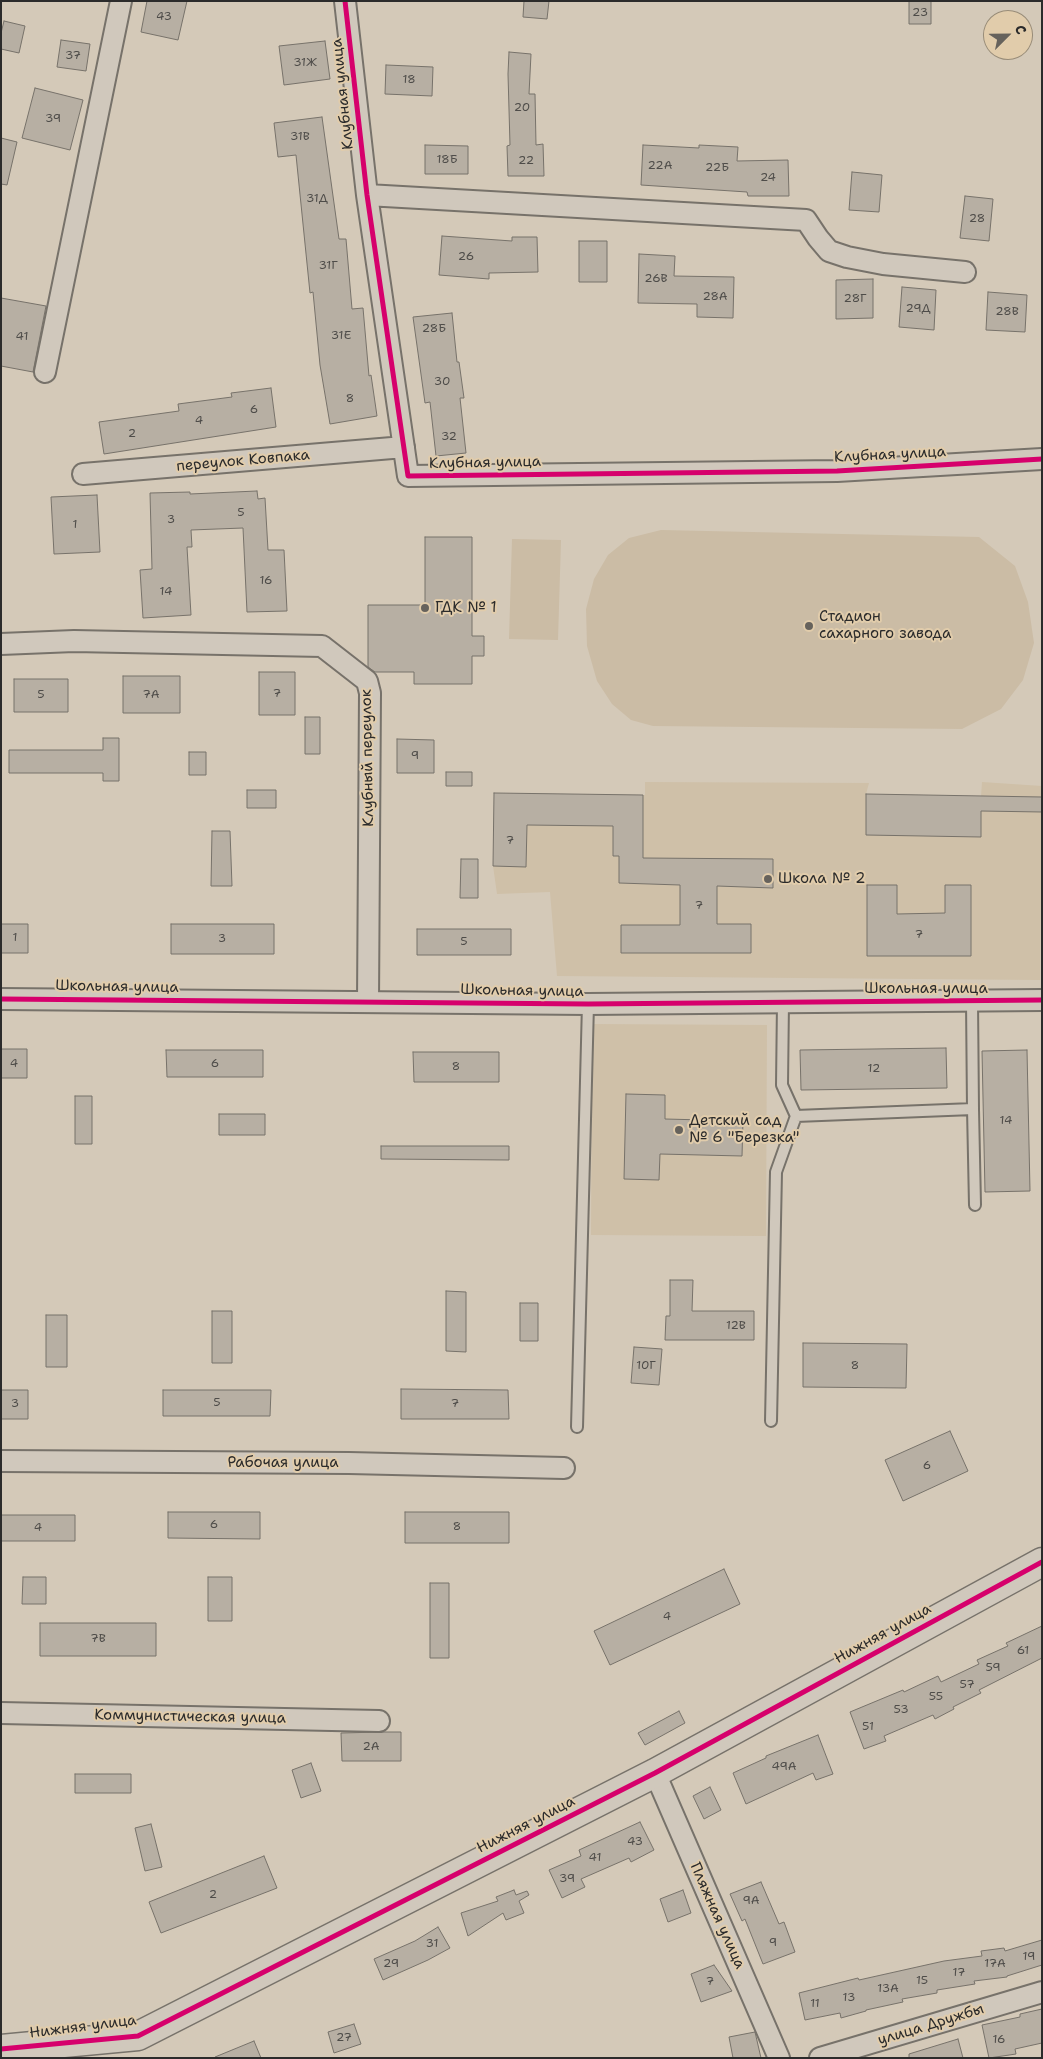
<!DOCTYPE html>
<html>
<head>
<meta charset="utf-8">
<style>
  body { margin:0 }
  #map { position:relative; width:1043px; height:2059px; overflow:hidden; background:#d4c9b8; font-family:"Shantell Sans",sans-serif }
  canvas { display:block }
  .frame { position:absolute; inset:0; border:2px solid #2b2b2b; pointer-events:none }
  .north { position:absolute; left:983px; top:10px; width:50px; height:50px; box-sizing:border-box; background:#e1ccab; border:1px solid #988c78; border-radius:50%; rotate:67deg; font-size:14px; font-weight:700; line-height:20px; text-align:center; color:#2b2b2b }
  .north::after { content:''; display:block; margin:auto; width:18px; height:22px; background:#66625c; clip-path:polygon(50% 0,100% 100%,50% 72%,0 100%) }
</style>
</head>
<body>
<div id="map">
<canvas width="1043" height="2059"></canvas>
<div class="frame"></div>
<div class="north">С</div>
</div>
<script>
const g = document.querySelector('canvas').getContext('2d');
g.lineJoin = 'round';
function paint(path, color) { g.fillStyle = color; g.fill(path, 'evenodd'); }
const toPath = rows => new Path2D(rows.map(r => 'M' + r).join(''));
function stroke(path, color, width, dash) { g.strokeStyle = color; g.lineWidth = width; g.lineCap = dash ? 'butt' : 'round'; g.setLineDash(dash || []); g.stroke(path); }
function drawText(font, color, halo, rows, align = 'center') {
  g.font = font + ' "Shantell Sans",sans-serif'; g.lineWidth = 4; g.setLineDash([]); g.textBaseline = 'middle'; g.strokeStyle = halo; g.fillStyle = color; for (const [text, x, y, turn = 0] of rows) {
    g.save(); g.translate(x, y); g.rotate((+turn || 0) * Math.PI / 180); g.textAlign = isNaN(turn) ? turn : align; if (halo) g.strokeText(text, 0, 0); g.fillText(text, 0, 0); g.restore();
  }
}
paint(toPath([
  [645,782,869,783,866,794,981,796,982,782,1042,786,1040,980,557,976,550,892,497,894,493,866,495,864,494,793,645,795],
  [592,1024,767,1025,766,1236,591,1235]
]), '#cfc0a8');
paint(toPath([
  [661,530,979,537,1015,566,1028,602,1034,643,1023,680,1001,709,962,729,653,726,631,720,612,704,597,681,587,646,586,609,594,579,608,555,629,538],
  [512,539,561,540,558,640,509,639]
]), '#cbbca5');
const building = toPath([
  [147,1,187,1,178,40,141,32,147,1],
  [524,1,549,1,547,19,523,17,524,1],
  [909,1,931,1,931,24,909,24,909,1],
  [4,21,25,26,19,53,1,49,1,33,4,21],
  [61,40,90,44,86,71,57,67,61,40],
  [325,41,330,79,284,85,279,46,325,41],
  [509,52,531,54,529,94,535,94,536,145,543,144,544,176,508,176,507,146,510,145,508,74,509,52],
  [386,65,433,67,432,96,385,94,386,65],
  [35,88,83,100,70,150,22,138,35,88],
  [322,117,339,239,346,239,352,309,363,308,369,376,371,375,377,416,330,424,320,365,313,292,310,293,296,155,278,157,274,123,322,117],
  [1,138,17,142,7,185,1,184,1,138],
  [425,145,468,146,468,174,425,174,425,145],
  [643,145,699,148,699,145,738,147,737,161,788,160,789,196,748,196,747,192,641,185,643,145],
  [852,172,882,175,879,212,849,210,852,172],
  [965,196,993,199,989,241,960,238,965,196],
  [442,236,512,241,512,237,537,237,538,272,489,273,489,279,439,275,442,236],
  [579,241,607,241,607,282,579,282,579,241],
  [639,254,675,256,674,276,734,277,733,318,697,317,697,304,638,303,639,254],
  [873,279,873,318,836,319,836,280,873,279],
  [902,287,936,290,934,330,899,327,902,287],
  [988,292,1027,295,1025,332,986,330,988,292],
  [1,298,46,306,33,372,1,366,1,298],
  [452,313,457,362,459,362,464,398,460,398,466,453,436,456,430,402,425,403,413,317,452,313],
  [271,388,276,427,104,454,99,422,179,411,178,404,232,397,231,393,271,388],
  [257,491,258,499,265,498,268,550,284,550,287,611,247,612,243,528,191,530,192,547,187,547,191,615,143,618,140,570,152,569,150,493,190,492,190,494,257,491],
  [97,495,100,552,54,554,51,497,97,495],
  [425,537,472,537,472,636,484,636,484,656,472,656,472,684,414,684,414,672,375,672,368,667,368,605,425,605,425,537],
  [259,672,295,672,295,715,259,715,259,672],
  [123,676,180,676,180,713,123,713,123,676],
  [14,679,68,679,68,712,14,712,14,679],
  [305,717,320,717,320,754,305,754,305,717],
  [103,738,119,738,119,781,103,781,103,773,9,773,9,750,103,750,103,738],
  [397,739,434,740,434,773,397,773,397,739],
  [189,752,206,752,206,775,189,775,189,752],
  [446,772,472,772,472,786,446,786,446,772],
  [247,790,276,790,276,808,247,808,247,790],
  [494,793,643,795,643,858,773,859,773,888,717,886,717,924,751,924,751,953,621,953,621,925,680,925,680,885,619,883,619,856,613,856,613,826,527,825,526,867,493,866,494,793],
  [866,794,1042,797,1042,812,981,811,981,837,866,835,866,794],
  [212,831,230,831,232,886,211,886,212,831],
  [461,859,478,859,478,898,460,898,461,859],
  [867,885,897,885,897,914,945,913,945,885,971,885,971,956,867,956,867,885],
  [1,924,28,924,28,953,1,953,1,924],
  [171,924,274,924,274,954,171,954,171,924],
  [417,929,511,929,511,955,417,955,417,929],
  [946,1048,947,1088,801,1090,800,1050,946,1048],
  [1,1049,27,1049,27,1078,1,1078,1,1049],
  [166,1050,263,1050,263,1077,167,1077,166,1050],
  [1027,1050,1030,1191,985,1192,982,1051,1027,1050],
  [413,1052,499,1052,499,1082,414,1082,413,1052],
  [626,1094,665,1095,665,1119,743,1121,742,1156,660,1154,659,1180,624,1179,626,1094],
  [75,1096,92,1096,92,1144,75,1144,75,1096],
  [219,1114,265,1114,265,1135,219,1135,219,1114],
  [381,1146,509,1146,509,1160,381,1159,381,1146],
  [670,1280,693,1280,692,1311,754,1311,754,1340,665,1340,666,1316,670,1316,670,1280],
  [446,1291,466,1292,466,1352,446,1351,446,1291],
  [520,1303,538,1303,538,1341,520,1341,520,1303],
  [212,1311,232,1311,232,1363,212,1363,212,1311],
  [46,1315,67,1315,67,1367,46,1367,46,1315],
  [803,1343,907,1344,906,1388,803,1387,803,1343],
  [634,1347,662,1349,659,1385,631,1383,634,1347],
  [401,1389,508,1390,509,1419,401,1419,401,1389],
  [1,1390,28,1390,28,1419,1,1419,1,1390],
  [163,1390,271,1390,270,1416,163,1416,163,1390],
  [950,1431,968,1471,903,1501,885,1460,950,1431],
  [168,1512,260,1512,260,1539,168,1538,168,1512],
  [405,1512,509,1512,509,1543,405,1543,405,1512],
  [1,1515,75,1515,75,1541,1,1541,1,1515],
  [724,1569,740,1604,610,1665,594,1631,724,1569],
  [23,1577,46,1577,46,1604,22,1604,23,1577],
  [208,1577,232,1577,232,1621,208,1621,208,1577],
  [430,1583,449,1583,449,1658,430,1658,430,1583],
  [40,1623,156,1623,156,1656,40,1656,40,1623],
  [1042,1626,1042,1658,979,1690,981,1693,953,1707,954,1709,935,1719,933,1715,884,1736,886,1741,864,1749,850,1712,903,1690,904,1692,938,1676,941,1682,979,1664,977,1660,1008,1646,1006,1643,1042,1626],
  [679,1711,685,1723,645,1745,638,1733,679,1711],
  [381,1732,401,1732,401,1761,342,1761,341,1733,381,1732],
  [818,1735,833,1774,816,1780,813,1773,746,1804,733,1773,766,1758,766,1756,818,1735],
  [311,1763,321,1791,301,1798,292,1770,311,1763],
  [75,1774,131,1774,131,1793,75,1793,75,1774],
  [710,1787,721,1810,704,1819,693,1796,710,1787],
  [640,1822,654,1850,631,1862,629,1858,581,1879,585,1887,562,1898,549,1870,581,1856,579,1850,640,1822],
  [151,1824,162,1867,145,1871,135,1828,151,1824],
  [264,1856,277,1888,161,1933,149,1902,264,1856],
  [761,1882,779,1924,784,1922,795,1952,763,1964,745,1919,742,1921,730,1894,761,1882],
  [514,1890,516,1895,527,1891,529,1895,519,1901,524,1913,506,1920,503,1913,468,1936,461,1913,498,1901,496,1897,514,1890],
  [683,1890,691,1913,668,1922,660,1899,683,1890],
  [438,1927,450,1948,428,1960,383,1980,374,1959,415,1941,438,1927],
  [1042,1940,1042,1965,1007,1976,1007,1977,974,1981,975,1984,937,1990,937,1993,902,1999,903,2002,866,2010,866,2011,841,2018,840,2013,805,2020,799,1993,858,1978,859,1980,944,1961,982,1956,981,1951,1004,1948,1005,1951,1042,1940],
  [714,1965,732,1991,701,2002,691,1974,714,1965],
  [1042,2009,1042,2043,1015,2049,1016,2054,989,2058,982,2025,1020,2017,1020,2014,1042,2009],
  [354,2024,361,2044,334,2053,328,2032,354,2024],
  [755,2032,761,2058,733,2058,729,2037,755,2032],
  [958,2039,963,2058,909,2058,909,2054,958,2039],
  [254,2041,261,2058,215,2058,215,2057,254,2041]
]);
paint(building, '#b7afa3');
stroke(building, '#77726a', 1);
const lane = toPath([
  [783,1002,782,1085,796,1116],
  [973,1109,975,1205],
  [771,1421,776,1172,796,1116,973,1109,972,1001],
  [577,1427,588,1004]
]);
const street = toPath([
  [345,1,367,195,408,476,837,471,1042,459],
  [367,195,806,220,818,238,829,251,847,257,883,264,965,272],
  [45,372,121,1],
  [83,474,404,447],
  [1,644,74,641,322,646,367,681,370,693,368,1002],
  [1,999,588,1004,1042,1000],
  [1,1461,349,1463,564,1468],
  [1,1713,379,1721],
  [655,1773,779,2058],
  [820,2058,1042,1992]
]);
const secondary = toPath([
  [1,2049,138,2036,655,1773,1042,1562]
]);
stroke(lane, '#77726a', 14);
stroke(street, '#77726a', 24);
stroke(secondary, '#77726a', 31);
stroke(lane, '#d0c8bc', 10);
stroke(street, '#d0c8bc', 20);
stroke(secondary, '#d0c8bc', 28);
stroke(toPath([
  [345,1,367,195,408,476,837,471,1042,459],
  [1,999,588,1004,1042,1000],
  [1,2049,138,2036,655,1773,1042,1562]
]), '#d6006c', 5);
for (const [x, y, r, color] of [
  [425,608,5,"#66625c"],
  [809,626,5,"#66625c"],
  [768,879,5,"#66625c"],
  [679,1130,5,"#66625c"]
]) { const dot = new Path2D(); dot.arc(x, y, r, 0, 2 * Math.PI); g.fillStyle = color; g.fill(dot); stroke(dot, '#e1ccab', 2); }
drawText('12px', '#4e4c49', null, [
  ["23",920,13],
  ["43",164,17],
  ["37",73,56],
  ["31Ж",305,63],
  ["18",409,80],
  ["20",522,108],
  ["39",53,119],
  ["31В",300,137],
  ["18Б",447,160],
  ["22",526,161],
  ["22А",660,166],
  ["22Б",717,168],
  ["24",768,178],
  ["31Д",317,199],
  ["28",977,219],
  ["26",466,257],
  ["31Г",328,266],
  ["26В",656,279],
  ["28А",715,297],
  ["28Г",855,299],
  ["29Д",918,309],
  ["28В",1007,312],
  ["28Б",434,329],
  ["31Е",341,336],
  ["41",22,337],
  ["30",442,382],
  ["8",350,399],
  ["6",254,410],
  ["4",199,421],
  ["2",132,434],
  ["32",449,437],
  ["5",241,513],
  ["3",171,520],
  ["1",75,525],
  ["16",266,581],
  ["14",166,592],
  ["7",277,694],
  ["5",41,695],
  ["7А",151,695],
  ["9",415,756],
  ["7",510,841],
  ["7",699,906],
  ["7",919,935],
  ["1",15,938],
  ["3",222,939],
  ["5",464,942],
  ["4",14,1064],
  ["6",215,1064],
  ["8",456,1067],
  ["12",874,1069],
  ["14",1006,1121],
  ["12В",736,1326],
  ["10Г",646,1366],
  ["8",855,1366],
  ["5",217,1403],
  ["3",15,1404],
  ["7",455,1404],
  ["6",927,1466],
  ["6",214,1525],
  ["8",457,1527],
  ["4",38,1528],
  ["4",667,1617],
  ["7В",98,1639],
  ["61",1023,1651],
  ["59",993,1668],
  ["57",967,1685],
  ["55",936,1697],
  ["53",901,1710],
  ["51",868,1727],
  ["2А",371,1747],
  ["49А",784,1767],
  ["43",635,1842],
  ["41",595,1858],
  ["39",567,1879],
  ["2",213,1895],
  ["9А",751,1901],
  ["9",773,1943],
  ["31",432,1944],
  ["19",1029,1957],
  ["29",391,1964],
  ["17А",995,1964],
  ["17",959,1973],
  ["15",922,1981],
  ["7",710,1982],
  ["13А",888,1989],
  ["13",849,1998],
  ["11",815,2004],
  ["27",344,2038],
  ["16",999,2040]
]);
drawText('15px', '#2b2b2b', '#e1ccab', [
  ["Клубная улица",343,94,-96],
  ["Клубная улица",890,455,-3],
  ["переулок Ковпака",243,461,-5],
  ["Клубная улица",485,463,-1],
  ["Клубный переулок",368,758,-91],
  ["Школьная улица",117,987,1],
  ["Школьная улица",926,989],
  ["Школьная улица",522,991,1],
  ["Рабочая улица",283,1463],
  ["Нижняя улица",883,1634,-29],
  ["Коммунистическая улица",190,1717,1],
  ["Нижняя улица",526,1825,-27],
  ["Пляжная улица",717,1916,66],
  ["улица Дружбы",931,2025,-17],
  ["Нижняя улица",83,2027,-7]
]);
drawText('15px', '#2b2b2b', '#e1ccab', [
  ["ГДК № 1",435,608],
  ["Стадион",819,617],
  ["сахарного завода",819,634],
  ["Школа № 2",778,879],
  ["Детский сад",689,1121],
  ["№ 6 \"Березка\"",689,1138]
], 'left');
</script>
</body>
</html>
